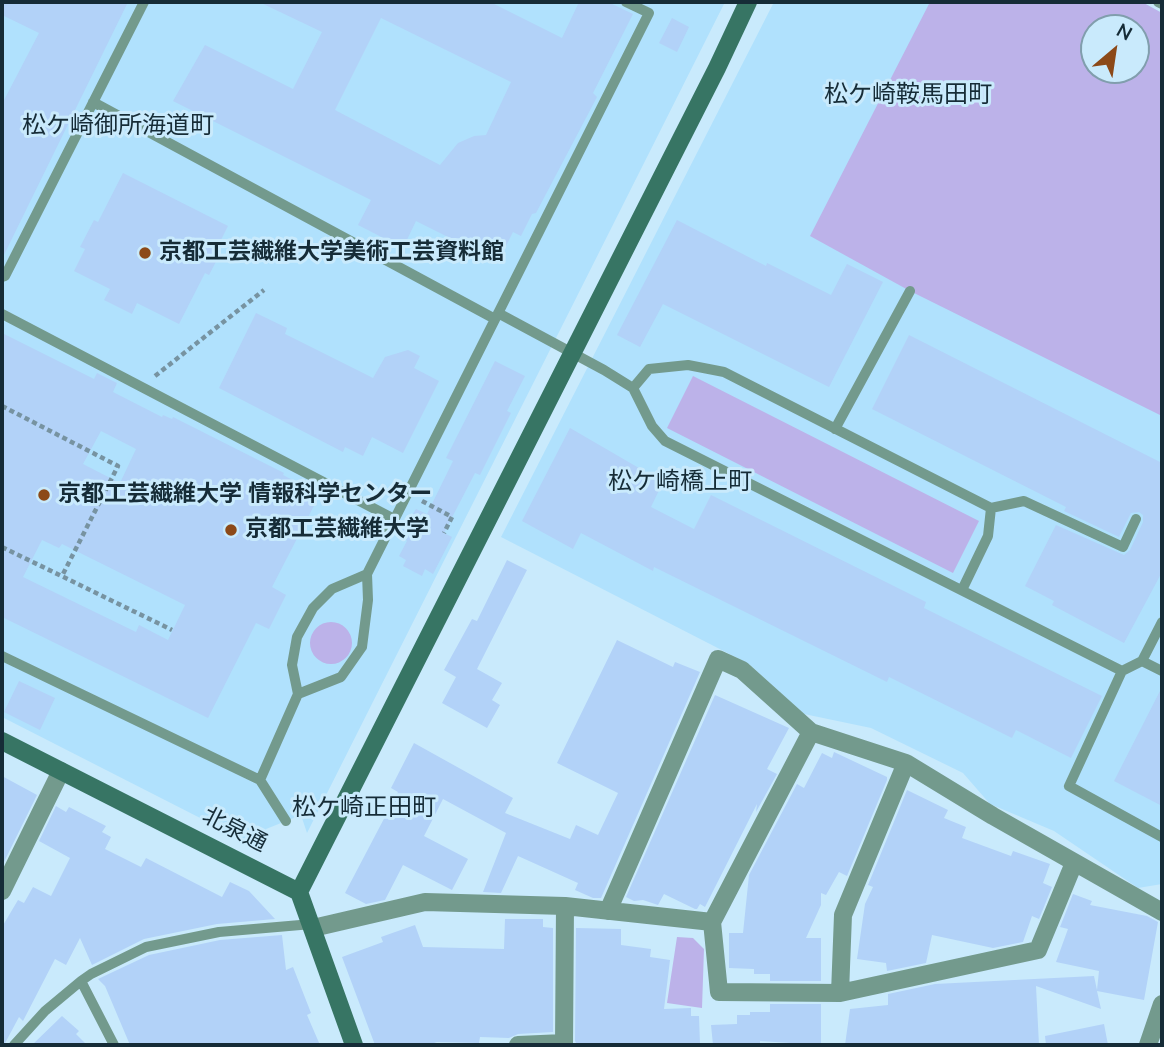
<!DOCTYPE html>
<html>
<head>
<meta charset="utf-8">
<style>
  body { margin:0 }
  #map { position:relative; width:1164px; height:1047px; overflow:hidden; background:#c9eafc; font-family:"Nunito Sans",sans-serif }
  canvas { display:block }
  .frame { position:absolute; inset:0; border:4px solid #162c37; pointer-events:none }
  .north { position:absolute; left:1080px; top:14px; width:70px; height:70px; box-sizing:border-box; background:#c9eafc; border:2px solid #819ead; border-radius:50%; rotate:29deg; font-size:19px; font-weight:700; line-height:28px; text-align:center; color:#162c37 }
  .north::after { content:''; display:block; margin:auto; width:24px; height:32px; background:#8c4918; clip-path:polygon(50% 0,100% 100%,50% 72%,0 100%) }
</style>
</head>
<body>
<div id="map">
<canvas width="1164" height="1047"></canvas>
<div class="frame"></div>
<div class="north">N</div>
</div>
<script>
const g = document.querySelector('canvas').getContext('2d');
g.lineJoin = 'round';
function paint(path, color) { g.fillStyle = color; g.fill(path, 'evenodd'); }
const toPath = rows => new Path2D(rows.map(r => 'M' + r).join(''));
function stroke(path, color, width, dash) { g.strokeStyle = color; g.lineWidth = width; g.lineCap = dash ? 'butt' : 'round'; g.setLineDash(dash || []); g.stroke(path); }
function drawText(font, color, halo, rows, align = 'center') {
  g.font = font + ' "Nunito Sans","Noto Sans JP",sans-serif'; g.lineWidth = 6; g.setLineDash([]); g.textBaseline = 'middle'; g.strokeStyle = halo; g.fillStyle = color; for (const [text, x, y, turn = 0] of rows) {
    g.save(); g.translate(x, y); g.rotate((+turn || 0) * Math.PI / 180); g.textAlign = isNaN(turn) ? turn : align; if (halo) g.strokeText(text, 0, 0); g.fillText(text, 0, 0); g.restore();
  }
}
paint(toPath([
  [2,2,725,2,307,833,301,815,266,829,269,838,261,849,2,717],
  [774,2,1142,2,1162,13,1162,884,1138,888,1054,831,990,804,963,773,871,728,804,714,749,664,501,537],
  [1094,28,1136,28,1136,70,1094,70]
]), '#b0e1fd');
paint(toPath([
  [930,2,1142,2,1162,13,1162,416,910,291,810,236],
  [1094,28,1136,28,1136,70,1094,70],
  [693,376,979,521,953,573,667,428],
  '310 643a21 21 0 1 1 42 0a21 21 0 1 1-42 0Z',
  [677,937,693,938,704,949,702,1008,667,1003]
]), '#bcb2e9');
paint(toPath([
  [2,2,128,2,2,259,2,104,39,33,2,15],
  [259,2,490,2,562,38,579,2,608,2,633,14,593,93,597,97,536,213,532,214,521,236,513,232,498,262,416,221,403,248,358,225,371,200,173,101,205,45,293,89,322,32],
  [381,18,511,82,486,135,474,136,458,143,440,165,335,110],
  [672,18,689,27,677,52,659,43],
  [123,173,228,226,216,250,221,252,209,275,205,273,179,324,137,303,132,314,104,300,110,289,74,271,85,249,80,247,94,220,98,222],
  [677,220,766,266,767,263,831,295,847,264,883,282,829,387,663,304,640,347,617,335],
  [256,313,287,328,285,334,373,378,385,357,408,350,420,356,414,368,439,381,403,453,372,437,363,456,345,447,343,452,219,388],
  [2,333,94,379,97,373,117,383,113,392,162,417,163,415,172,419,173,417,284,473,283,475,320,494,272,587,286,595,269,629,256,623,208,718,2,617],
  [101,431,136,449,120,483,83,464],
  [42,540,59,548,62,544,185,605,168,640,139,625,136,632,23,577],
  [909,335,1162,463,1162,572,1124,643,1052,605,1054,601,1025,586,1056,525,1124,555,1130,550,1143,522,1143,515,1139,512,1131,513,1119,537,1064,511,1066,507,872,409],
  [495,361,525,376,507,411,511,413,480,475,475,473,444,533,452,537,433,574,425,569,422,576,403,566,406,560,399,556,407,541,401,533,416,509,427,514,453,461,446,458],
  [570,428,663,482,651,507,694,529,711,495,926,602,924,608,1102,696,1071,758,1016,730,1012,738,889,677,887,682,654,567,653,571,581,533,573,549,522,521],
  [507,560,527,570,477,669,502,683,492,700,500,705,487,728,442,703,456,677,444,670,472,619,477,621],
  [617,640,673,667,675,662,700,672,601,898,593,898,575,890,578,883,518,856,501,893,483,892,506,833,443,799,424,836,468,859,452,890,403,865,385,900,366,904,345,893,398,792,391,788,414,743,513,798,505,813,570,839,576,825,598,835,618,793,557,763],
  [19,681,55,698,40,730,4,712],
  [1162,687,1162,806,1114,781],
  [715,695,789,728,767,769,777,774,756,812,757,804,705,907,700,904,697,909,695,909,664,894,658,905,643,900,634,901,626,897],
  [834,752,887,777,887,780,847,876,839,872,826,895,821,893,821,905,806,938,821,938,821,981,770,981,770,974,754,974,754,969,729,968,729,933,743,933,749,875,797,784,804,788,822,753,832,758],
  [2,776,37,795,2,866],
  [907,790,948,810,944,818,966,827,962,838,1011,856,1013,851,1050,864,1043,883,1052,887,1039,919,1032,916,1023,942,993,948,932,935,926,963,887,971,886,963,857,959,865,904,873,887,868,885],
  [56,806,66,812,69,807,106,826,102,832,111,837,105,849,141,867,146,858,222,897,230,882,249,891,275,919,217,924,144,939,92,965,80,938,66,965,55,959,23,1021,19,1017,4,1045,2,1045,2,927,18,900,24,903,33,887,51,896,70,858,39,841],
  [1073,894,1092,901,1090,905,1147,916,1158,922,1144,1000,1097,991,1101,1009,1036,986,1039,1045,845,1045,850,1009,888,1005,888,994,935,984,1094,976,1097,990,1099,971,1056,962,1068,929,1060,927],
  [505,919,543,919,543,927,553,928,553,1032,518,1034,509,1038,480,1037,479,1043,437,1042,428,1045,375,1045,342,957,383,942,381,937,415,925,423,947,504,949],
  [576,928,621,929,621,945,651,949,650,957,670,960,664,1009,691,1008,691,1016,699,1016,700,1044,577,1045,575,1041],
  [282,935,286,970,293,967,311,1013,307,1015,320,1045,130,1045,105,986,98,979,149,955,220,940],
  [770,1004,821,1004,821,1045,760,1041,760,1044,713,1045,711,1025,737,1024,737,1015,750,1015,750,1012,770,1012],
  [62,1016,79,1031,76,1034,87,1045,32,1045],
  [1104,1024,1108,1045,1046,1045,1045,1036]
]), '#b2d2f8');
stroke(toPath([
  [155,376,264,290],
  [2,406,118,466,62,576],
  [422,501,452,517,444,533],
  [2,547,172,630]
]), '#7793a1', 4.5, [5, 3.5]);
stroke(toPath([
  [1158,2,1162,4],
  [93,102,495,319],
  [2,277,5,276,144,2],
  [498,313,604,370,633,388,652,426,665,441,1122,671,1142,661,1162,622],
  [2,314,394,519],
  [633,388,649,369,688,365,724,372,991,508,1024,501,1123,547,1136,519],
  [835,429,910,291],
  [962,590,988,536,991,508],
  [2,656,260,780,298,694,292,665,297,637,313,608,332,589,367,574],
  [1142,661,1162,671],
  [1122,671,1069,786,1162,837],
  [298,694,341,677,362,647,368,600,367,574,649,13,626,2],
  [260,780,286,821],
  [81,981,91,974,146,947,219,932,312,924],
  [14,1045,45,1011,81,981,114,1045]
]), '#739a8d', 10);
stroke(toPath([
  [811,732,712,922,719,992,840,993,1038,950,1074,863],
  [2,891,61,771],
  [608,911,718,659,742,670,811,732,906,763,993,816,1162,912],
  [313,928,425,902,565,906,712,922],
  [840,993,843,915,906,763],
  [518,1045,564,1043],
  [564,1045,565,906],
  [1148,1045,1162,1004]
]), '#739a8d', 18);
stroke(toPath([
  [2,741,299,892,354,1045],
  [299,892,717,68,748,2]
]), '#377564', 18);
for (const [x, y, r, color] of [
  [145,253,7,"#8c4918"],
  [44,495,7,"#8c4918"],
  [231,530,7,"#8c4918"]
]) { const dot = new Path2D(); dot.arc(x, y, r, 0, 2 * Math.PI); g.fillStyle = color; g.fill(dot); stroke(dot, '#c9eafc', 2.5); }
drawText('bold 23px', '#162c37', '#c9eafc', [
  ["京都工芸繊維大学美術工芸資料館",159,253],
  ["京都工芸繊維大学 情報科学センター",58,495],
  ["京都工芸繊維大学",245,530]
], 'left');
drawText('23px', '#162c37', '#c9eafc', [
  ["北泉通",234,831,27]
]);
drawText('24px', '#162c37', '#c9eafc', [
  ["松ケ崎鞍馬田町",908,96],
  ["松ケ崎御所海道町",118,127],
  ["松ケ崎橋上町",680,483],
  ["松ケ崎正田町",364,809]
]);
</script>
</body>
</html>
